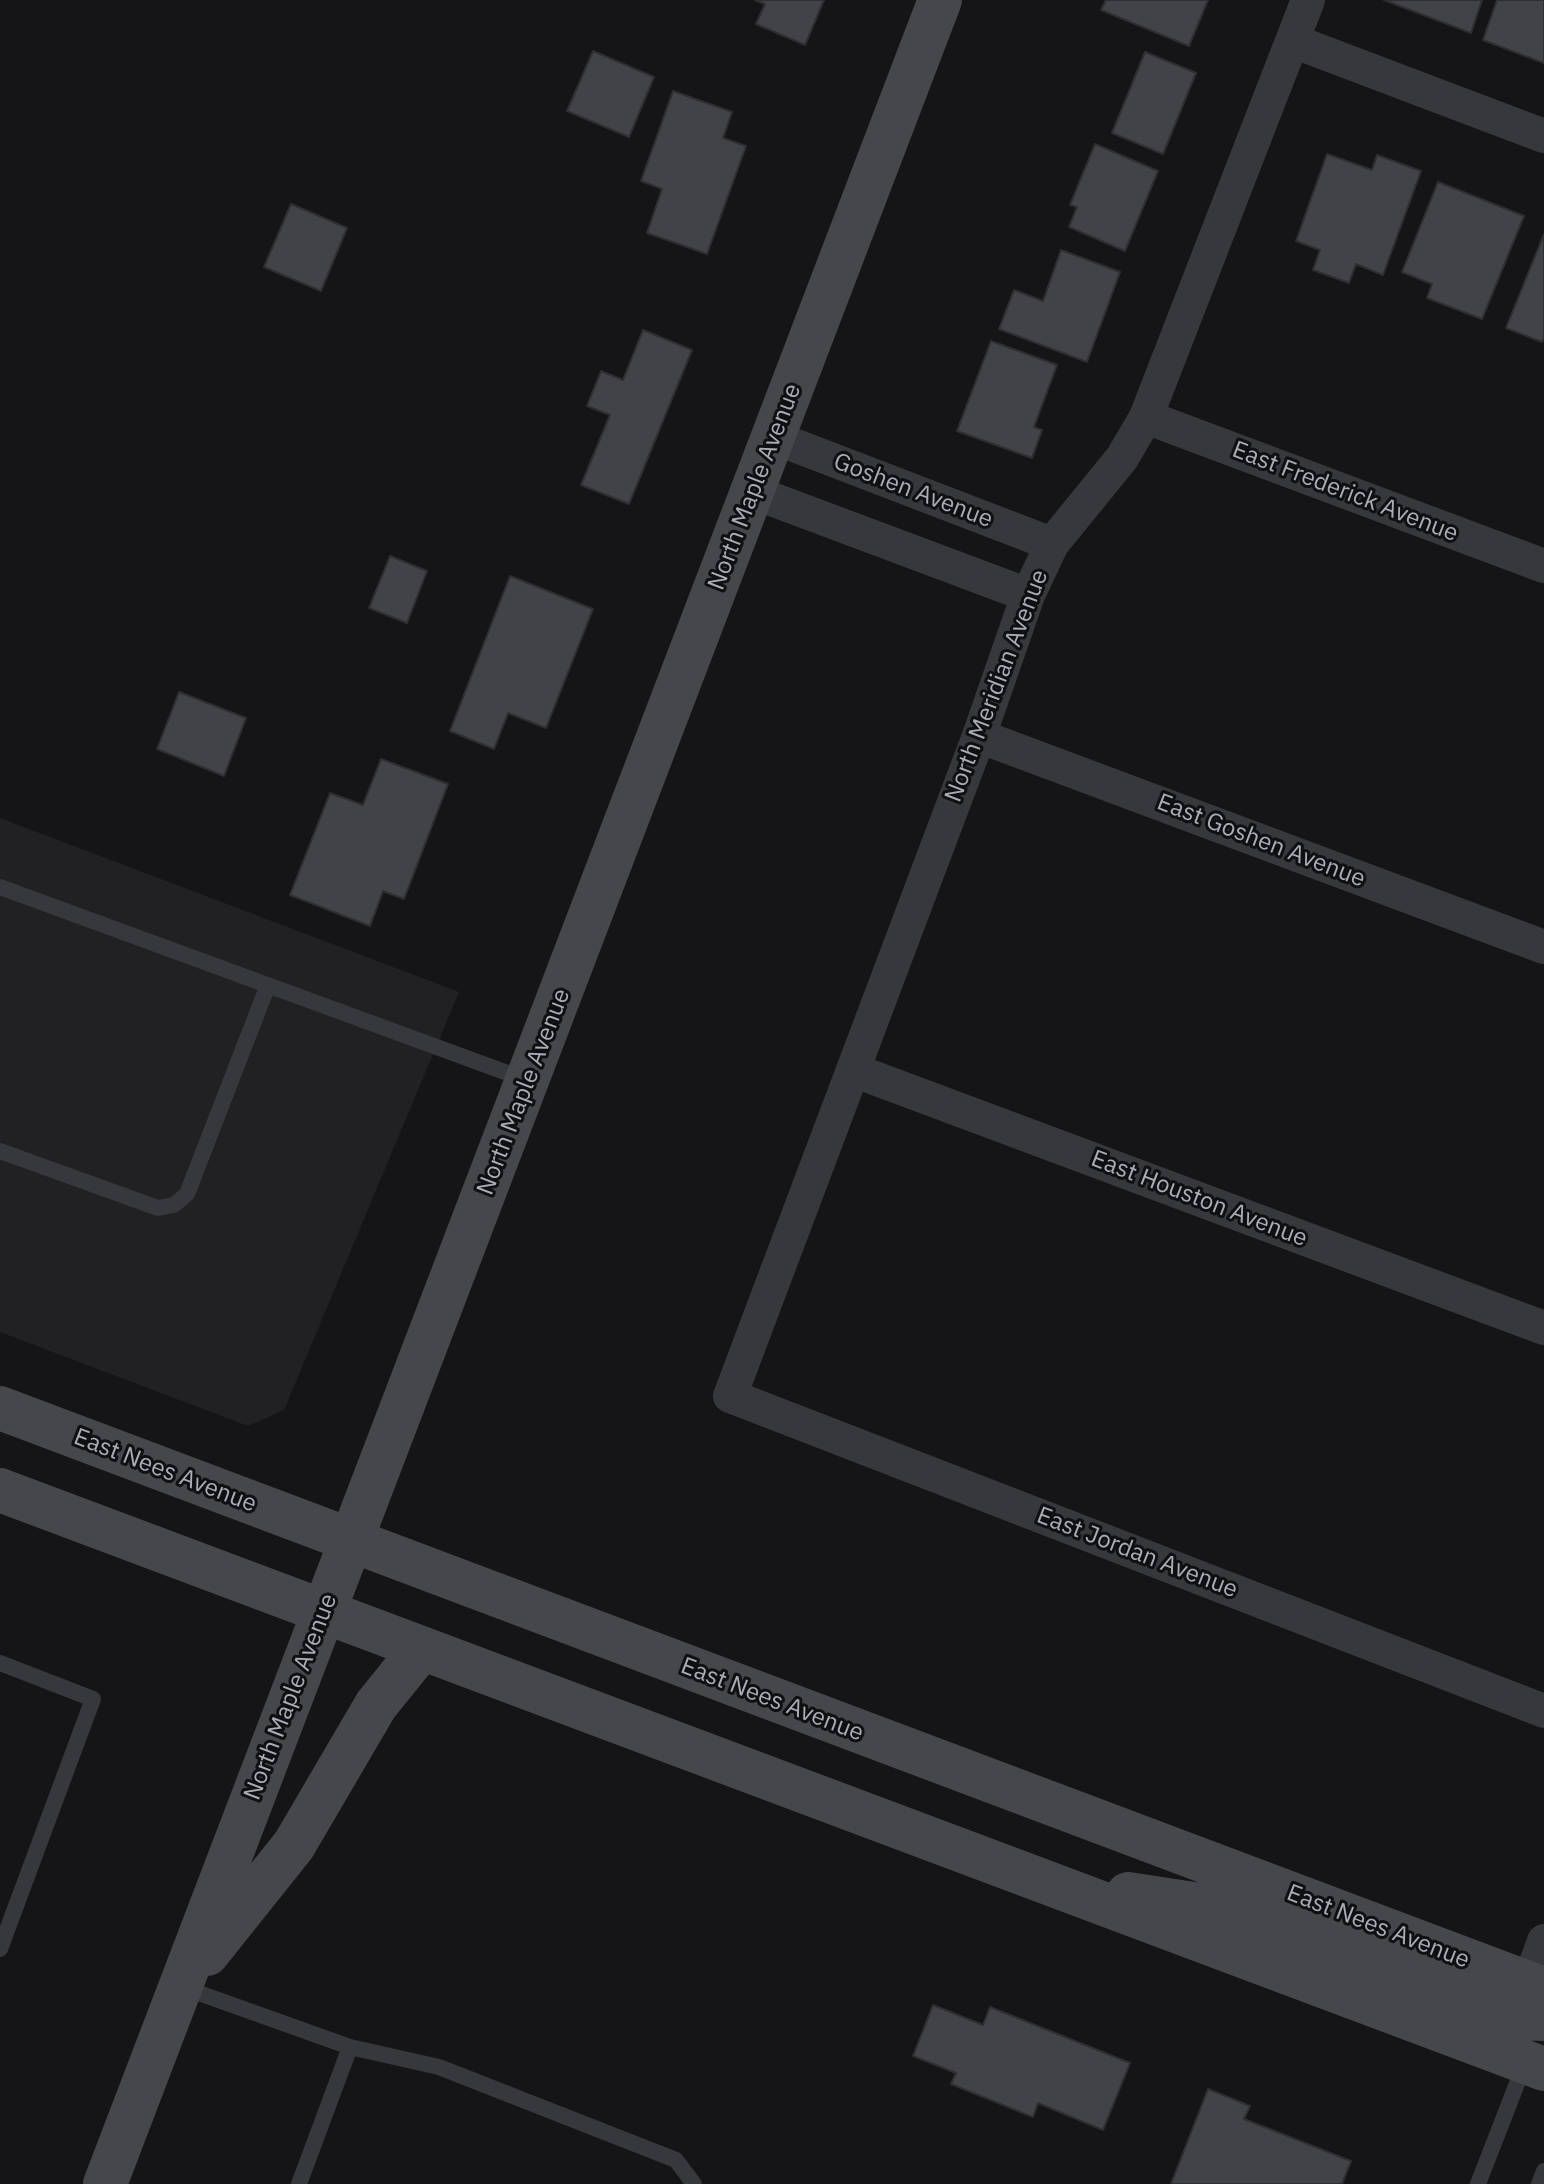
<!DOCTYPE html>
<html>
<head>
<meta charset="utf-8">
<style>
  body { margin:0 }
  canvas { display:block; background:#151517 }
</style>
</head>
<body>
<canvas width="1544" height="2184"></canvas>
<script>
const g = document.querySelector('canvas').getContext('2d');
g.lineJoin = 'round';
function paint(path, color) { g.fillStyle = color; g.fill(path, 'evenodd'); }
const toPath = rows => new Path2D(rows.map(r => 'M' + r).join(''));
function stroke(path, color, width, dash) { g.strokeStyle = color; g.lineWidth = width; g.lineCap = dash ? 'butt' : 'round'; g.setLineDash(dash || []); g.stroke(path); }
function drawText(font, color, halo, rows, align = 'center') {
  g.font = font + ' "IBM Plex Sans",sans-serif'; g.lineWidth = 6; g.setLineDash([]); g.textBaseline = 'middle'; g.strokeStyle = halo; g.fillStyle = color; for (const [text, x, y, turn = 0] of rows) {
    g.save(); g.translate(x, y); g.rotate((+turn || 0) * Math.PI / 180); g.textAlign = isNaN(turn) ? turn : align; if (halo) g.strokeText(text, 0, 0); g.fillText(text, 0, 0); g.restore();
  }
}
paint(toPath([
  [0,818,459,992,284,1410,248,1426,0,1332]
]), '#212124');
const building = toPath([
  [755,0,824,0,805,45,756,24,765,4,755,0],
  [1106,0,1208,0,1189,46,1101,10,1106,0],
  [1384,0,1482,0,1471,33,1384,0],
  [1497,0,1544,0,1544,63,1483,40,1497,0],
  [593,51,654,77,629,137,567,111,593,51],
  [1145,52,1196,73,1163,154,1112,133,1145,52],
  [673,91,732,112,723,138,746,146,707,254,647,233,662,189,641,181,673,91],
  [1095,144,1158,171,1125,251,1069,227,1077,207,1070,205,1095,144],
  [1327,154,1372,170,1377,155,1421,171,1383,275,1356,264,1349,283,1313,270,1320,250,1296,241,1327,154],
  [1438,182,1524,216,1482,319,1427,298,1432,284,1402,272,1438,182],
  [291,204,347,228,321,291,264,267,291,204],
  [1544,234,1544,338,1542,342,1506,328,1544,234],
  [1061,250,1120,272,1087,362,999,329,1014,290,1043,301,1061,250],
  [643,330,692,350,629,504,581,485,610,415,587,406,601,371,623,380,643,330],
  [991,341,1057,365,1034,427,1042,430,1032,458,957,431,991,341],
  [390,556,427,571,407,623,369,608,390,556],
  [510,576,593,609,546,728,508,713,494,749,450,731,510,576],
  [179,692,246,718,224,776,157,749,179,692],
  [381,759,448,784,404,899,383,891,370,926,290,895,330,793,363,805,381,759],
  [933,2005,983,2025,990,2007,1130,2063,1103,2130,1038,2103,1033,2117,951,2084,956,2073,913,2056,933,2005],
  [1208,2089,1250,2106,1244,2119,1351,2161,1342,2184,1171,2184,1208,2089]
]);
paint(building, '#424347');
stroke(building, '#2f2f33', 2);
stroke(toPath([
  [0,887,524,1079],
  [0,1151,158,1208,174,1205,187,1194,268,985],
  [0,1663,93,1699,0,1949],
  [182,1987,350,2047,439,2067,676,2160,694,2184],
  [299,2184,350,2047],
  [1478,2184,1525,2063],
  [1539,2184,1544,2171]
]), '#36383c', 16);
stroke(toPath([
  [1308,0,1146,417,1122,458,1052,544,1028,595,979,736,730,1396,1544,1711],
  [1293,41,1544,136],
  [1146,417,1544,566],
  [773,437,1052,544],
  [753,492,1028,595],
  [979,736,1544,947],
  [853,1070,1544,1328],
  [1529,1983,1544,1941]
]), '#36383c', 34);
stroke(toPath([
  [0,1408,1544,1989],
  [0,1490,1544,2069],
  [1128,1894,1220,1908,1516,2018,1544,2019],
  [207,1954,294,1845,376,1705,422,1648],
  [105,2184,940,0]
]), '#45474b', 44);
drawText('24px', '#a8adb6', '#101012', [
  ["North Maple Avenue",755,487,-69],
  ["Goshen Avenue",913,491,21],
  ["East Frederick Avenue",1345,492,21],
  ["North Meridian Avenue",997,686,-69],
  ["East Goshen Avenue",1261,841,21],
  ["North Maple Avenue",524,1092,-69],
  ["East Houston Avenue",1199,1199,21],
  ["East Nees Avenue",165,1471,21],
  ["East Jordan Avenue",1137,1553,21],
  ["North Maple Avenue",291,1697,-69],
  ["East Nees Avenue",772,1700,21],
  ["East Nees Avenue",1378,1927,21]
]);
</script>
</body>
</html>
